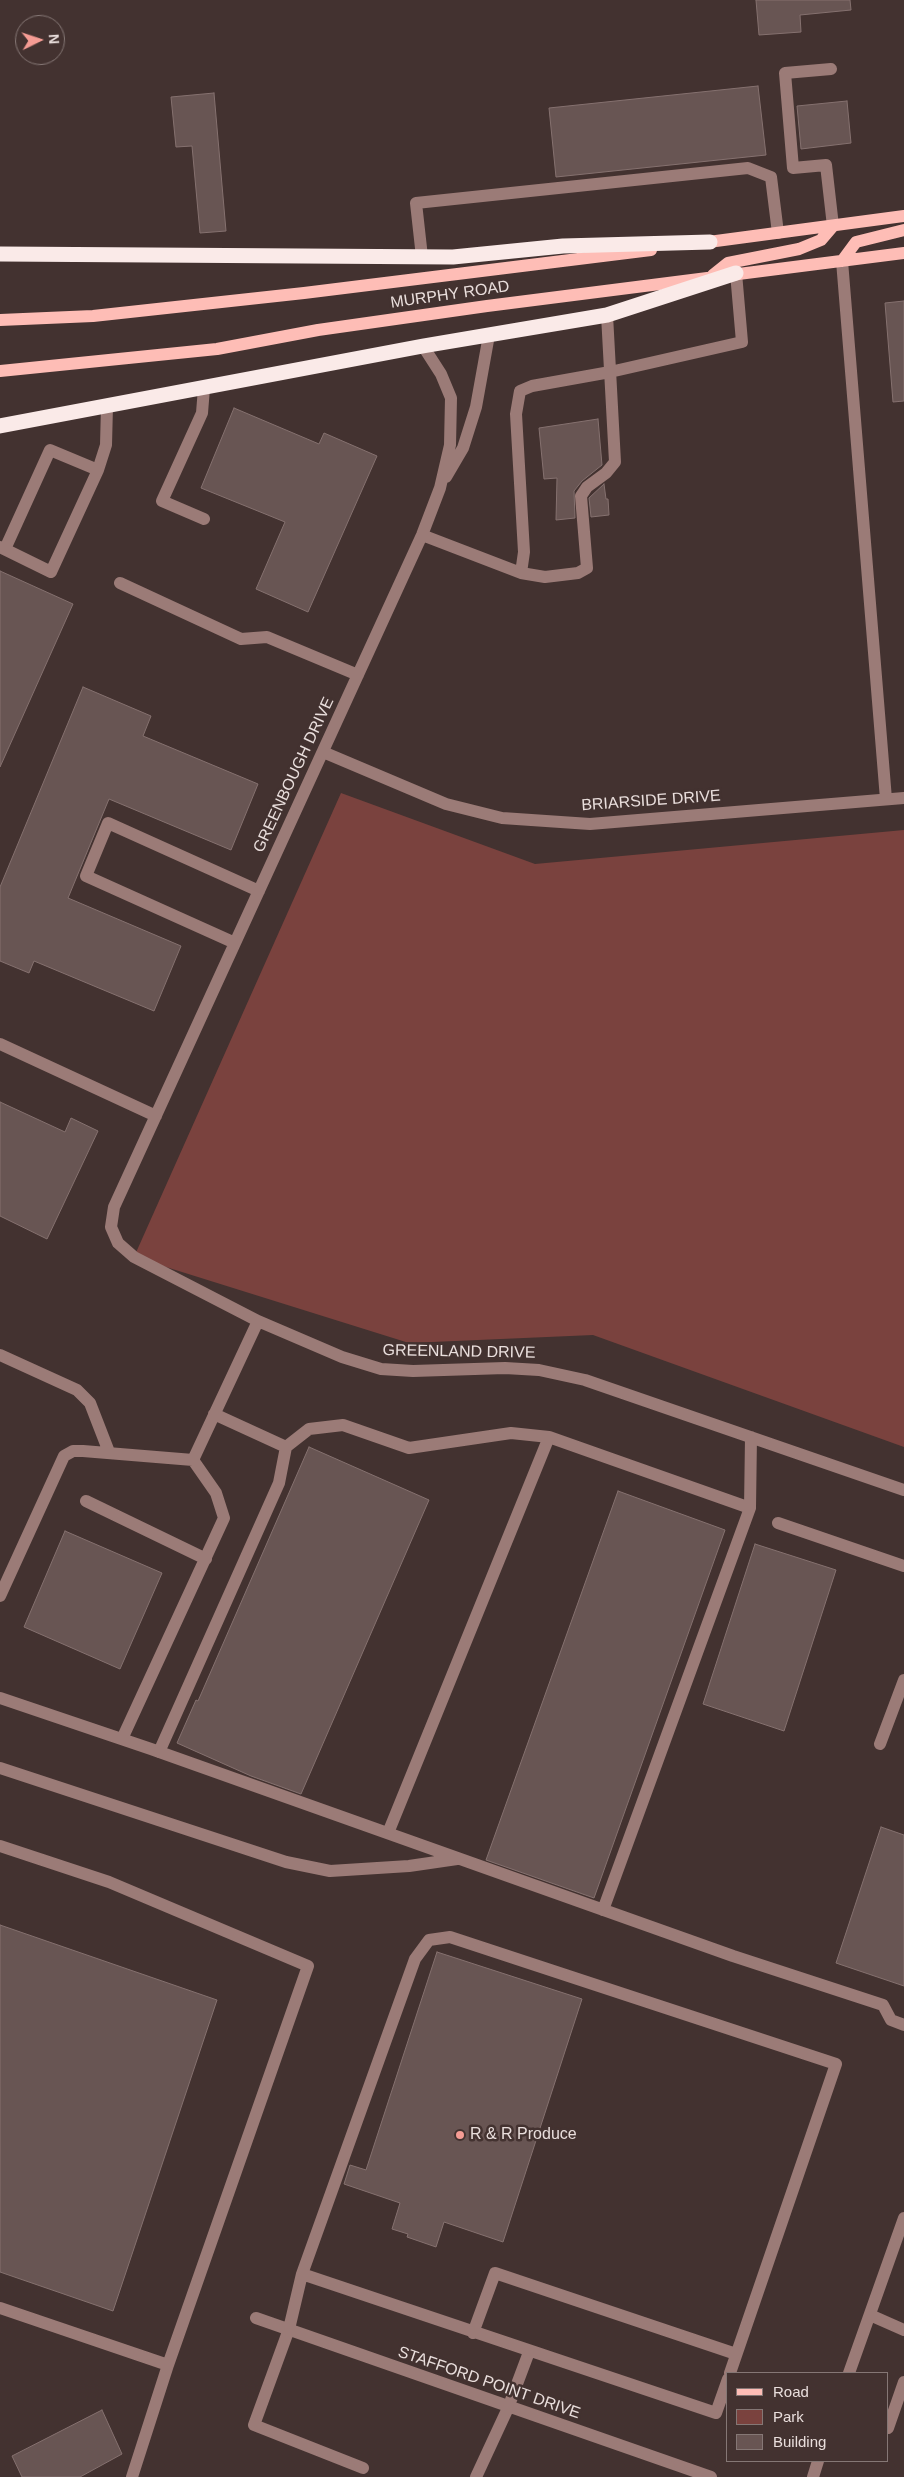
<!DOCTYPE html>
<html>
<head>
<meta charset="utf-8">
<style>
  body { margin:0 }
  #map { position:relative; width:904px; height:2477px; overflow:hidden; background:#433230; font-family:Helvetica,sans-serif }
  canvas { display:block }
  .legend { position:absolute; left:726px; top:2372px; width:162px; height:90px; box-sizing:border-box; background:#433230; border:1px solid #857775; margin:0; padding:6px 9px; list-style:none; font-size:15px; color:#e9dedc }
  .legend li { display:flex; align-items:center; gap:10px; height:25px }
  .legend b { width:25px; border:1px solid #857775 }
  .north { position:absolute; left:15px; top:15px; width:50px; height:50px; box-sizing:border-box; background:#433230; border:1px solid #857775; border-radius:50%; rotate:86deg; font-size:14px; font-weight:700; line-height:20px; text-align:center; color:#e9dedc }
  .north::after { content:''; display:block; margin:auto; width:18px; height:22px; background:#f59c94; clip-path:polygon(50% 0,100% 100%,50% 72%,0 100%) }
</style>
</head>
<body>
<div id="map">
<canvas width="904" height="2477"></canvas>
<ul class="legend">
<li><b style="height:6px;background:#febdb6"></b>Road</li>
<li><b style="height:14px;background:#7a423e"></b>Park</li>
<li><b style="height:14px;background:#685553"></b>Building</li>
</ul>
<div class="north">N</div>
</div>
<script>
const g = document.querySelector('canvas').getContext('2d');
g.lineJoin = 'round';
function paint(path, color) { g.fillStyle = color; g.fill(path, 'evenodd'); }
const toPath = rows => new Path2D(rows.map(r => 'M' + r).join(''));
function stroke(path, color, width, dash) { g.strokeStyle = color; g.lineWidth = width; g.lineCap = dash ? 'butt' : 'round'; g.setLineDash(dash || []); g.stroke(path); }
function drawText(font, color, halo, rows, align = 'center') {
  g.font = font + ' Helvetica,sans-serif'; g.lineWidth = 5; g.setLineDash([]); g.textBaseline = 'middle'; g.strokeStyle = halo; g.fillStyle = color; for (const [text, x, y, turn = 0] of rows) {
    g.save(); g.translate(x, y); g.rotate((+turn || 0) * Math.PI / 180); g.textAlign = isNaN(turn) ? turn : align; if (halo) g.strokeText(text, 0, 0); g.fillText(text, 0, 0); g.restore();
  }
}
paint(toPath([
  [341,793,535,864,904,830,904,1447,593,1335,409,1343,134,1257]
]), '#7a423e');
const building = toPath([
  [756,0,850,0,851,10,800,15,801,32,759,35,756,0],
  [758,86,766,155,556,177,549,108,758,86],
  [214,93,226,231,200,233,192,146,176,147,171,97,214,93],
  [847,101,851,143,801,149,797,106,847,101],
  [904,301,904,401,893,402,885,303,904,301],
  [234,408,319,444,324,433,377,456,308,612,256,589,285,522,201,488,234,408],
  [598,419,602,465,582,481,574,491,575,518,556,520,557,478,544,479,539,428,598,419],
  [604,484,606,499,608,499,609,515,591,517,589,498,604,484],
  [0,571,73,604,0,767,0,571],
  [83,687,151,716,143,736,258,784,231,850,109,799,68,898,181,946,154,1011,34,961,29,973,0,961,0,887,83,687],
  [0,1102,65,1132,71,1118,98,1131,47,1239,0,1216,0,1102],
  [309,1447,429,1500,301,1794,251,1776,177,1743,196,1700,198,1701,309,1447],
  [618,1491,725,1530,594,1898,486,1860,618,1491],
  [65,1531,162,1573,120,1669,24,1627,65,1531],
  [755,1544,836,1570,784,1731,703,1704,755,1544],
  [881,1827,904,1835,904,1986,836,1963,881,1827],
  [0,1925,217,2000,113,2311,0,2272,0,1925],
  [437,1952,582,1999,503,2242,444,2222,436,2247,407,2237,408,2234,392,2229,400,2203,344,2184,350,2165,366,2170,437,1952],
  [102,2410,122,2454,80,2477,22,2477,12,2456,102,2410]
]);
paint(building, '#685553');
stroke(building, '#85716f', 1);
stroke(toPath([
  [831,69,785,73,793,168,826,165,833,226],
  [422,257,416,203,748,168,771,177,778,233],
  [842,261,886,799],
  [423,346,441,374,451,398,450,445,440,488,422,535,114,1207,111,1227,118,1243,134,1257,258,1321,342,1357,381,1369,413,1371,505,1368,539,1370,585,1380,904,1490],
  [446,477,463,448,476,407,489,335],
  [204,519,162,501,202,413,204,388],
  [422,535,521,573,545,577,578,573,587,568,581,496,587,487,606,473,615,462,607,315],
  [0,547,51,572,98,470,106,445,107,406],
  [5,549,50,450,98,470],
  [521,573,524,552,516,414,520,391,532,386,610,372,742,342,736,273],
  [120,583,241,639,267,637,358,675],
  [323,752,446,804,502,818,590,824,904,798],
  [235,943,86,876,108,823,259,891],
  [0,1044,156,1116],
  [0,1355,77,1390,90,1403,109,1452],
  [214,1414,286,1447,309,1429,343,1425,409,1448,511,1433,549,1437,750,1508],
  [193,1460,258,1321],
  [86,1501,206,1559],
  [778,1523,904,1566],
  [0,1596,64,1456,73,1451,83,1451,193,1460,216,1493,224,1518,122,1739],
  [0,1698,151,1749,733,1956,883,2005,891,2020,904,2025],
  [880,1744,904,1680],
  [159,1752,279,1483,286,1447],
  [0,1768,286,1862,330,1871,409,1866,457,1859],
  [388,1833,549,1437],
  [0,1846,109,1882,308,1966,168,2365,0,2308],
  [603,1910,750,1508,751,1437],
  [302,2274,716,2413,728,2379],
  [870,2315,904,2330],
  [256,2318,711,2477],
  [473,2333,495,2273,736,2354],
  [849,2373,904,2218],
  [888,2428,904,2382],
  [363,2468,254,2425,289,2329,302,2274,415,1959,429,1940,450,1937,836,2064,730,2373],
  [132,2477,168,2365],
  [476,2477,508,2408,529,2352],
  [813,2477,818,2461]
]), '#9b7b77', 12);
stroke(toPath([
  [701,243,904,216],
  [842,261,856,242,904,230],
  [713,275,728,263,799,249,821,240,833,226],
  [0,320,93,316,304,293,651,250],
  [0,371,217,349,318,330,487,306,904,253]
]), '#febdb6', 12);
stroke(toPath([
  [0,254,453,257,563,246,710,242],
  [0,426,423,346,607,315,736,273]
]), '#faeae8', 15);
for (const [x, y, r, color] of [
  [460,2135,5,"#f59c94"]
]) { const dot = new Path2D(); dot.arc(x, y, r, 0, 2 * Math.PI); g.fillStyle = color; g.fill(dot); stroke(dot, '#433230', 2); }
drawText('16px', '#e9dedc', '#433230', [
  ["MURPHY ROAD",450,295,-8],
  ["GREENBOUGH DRIVE",294,775,-65],
  ["BRIARSIDE DRIVE",651,801,-4],
  ["GREENLAND DRIVE",459,1352,1],
  ["STAFFORD POINT DRIVE",489,2383,19]
]);
drawText('16px', '#e9dedc', '#433230', [
  ["R & R Produce",470,2135]
], 'left');
</script>
</body>
</html>
